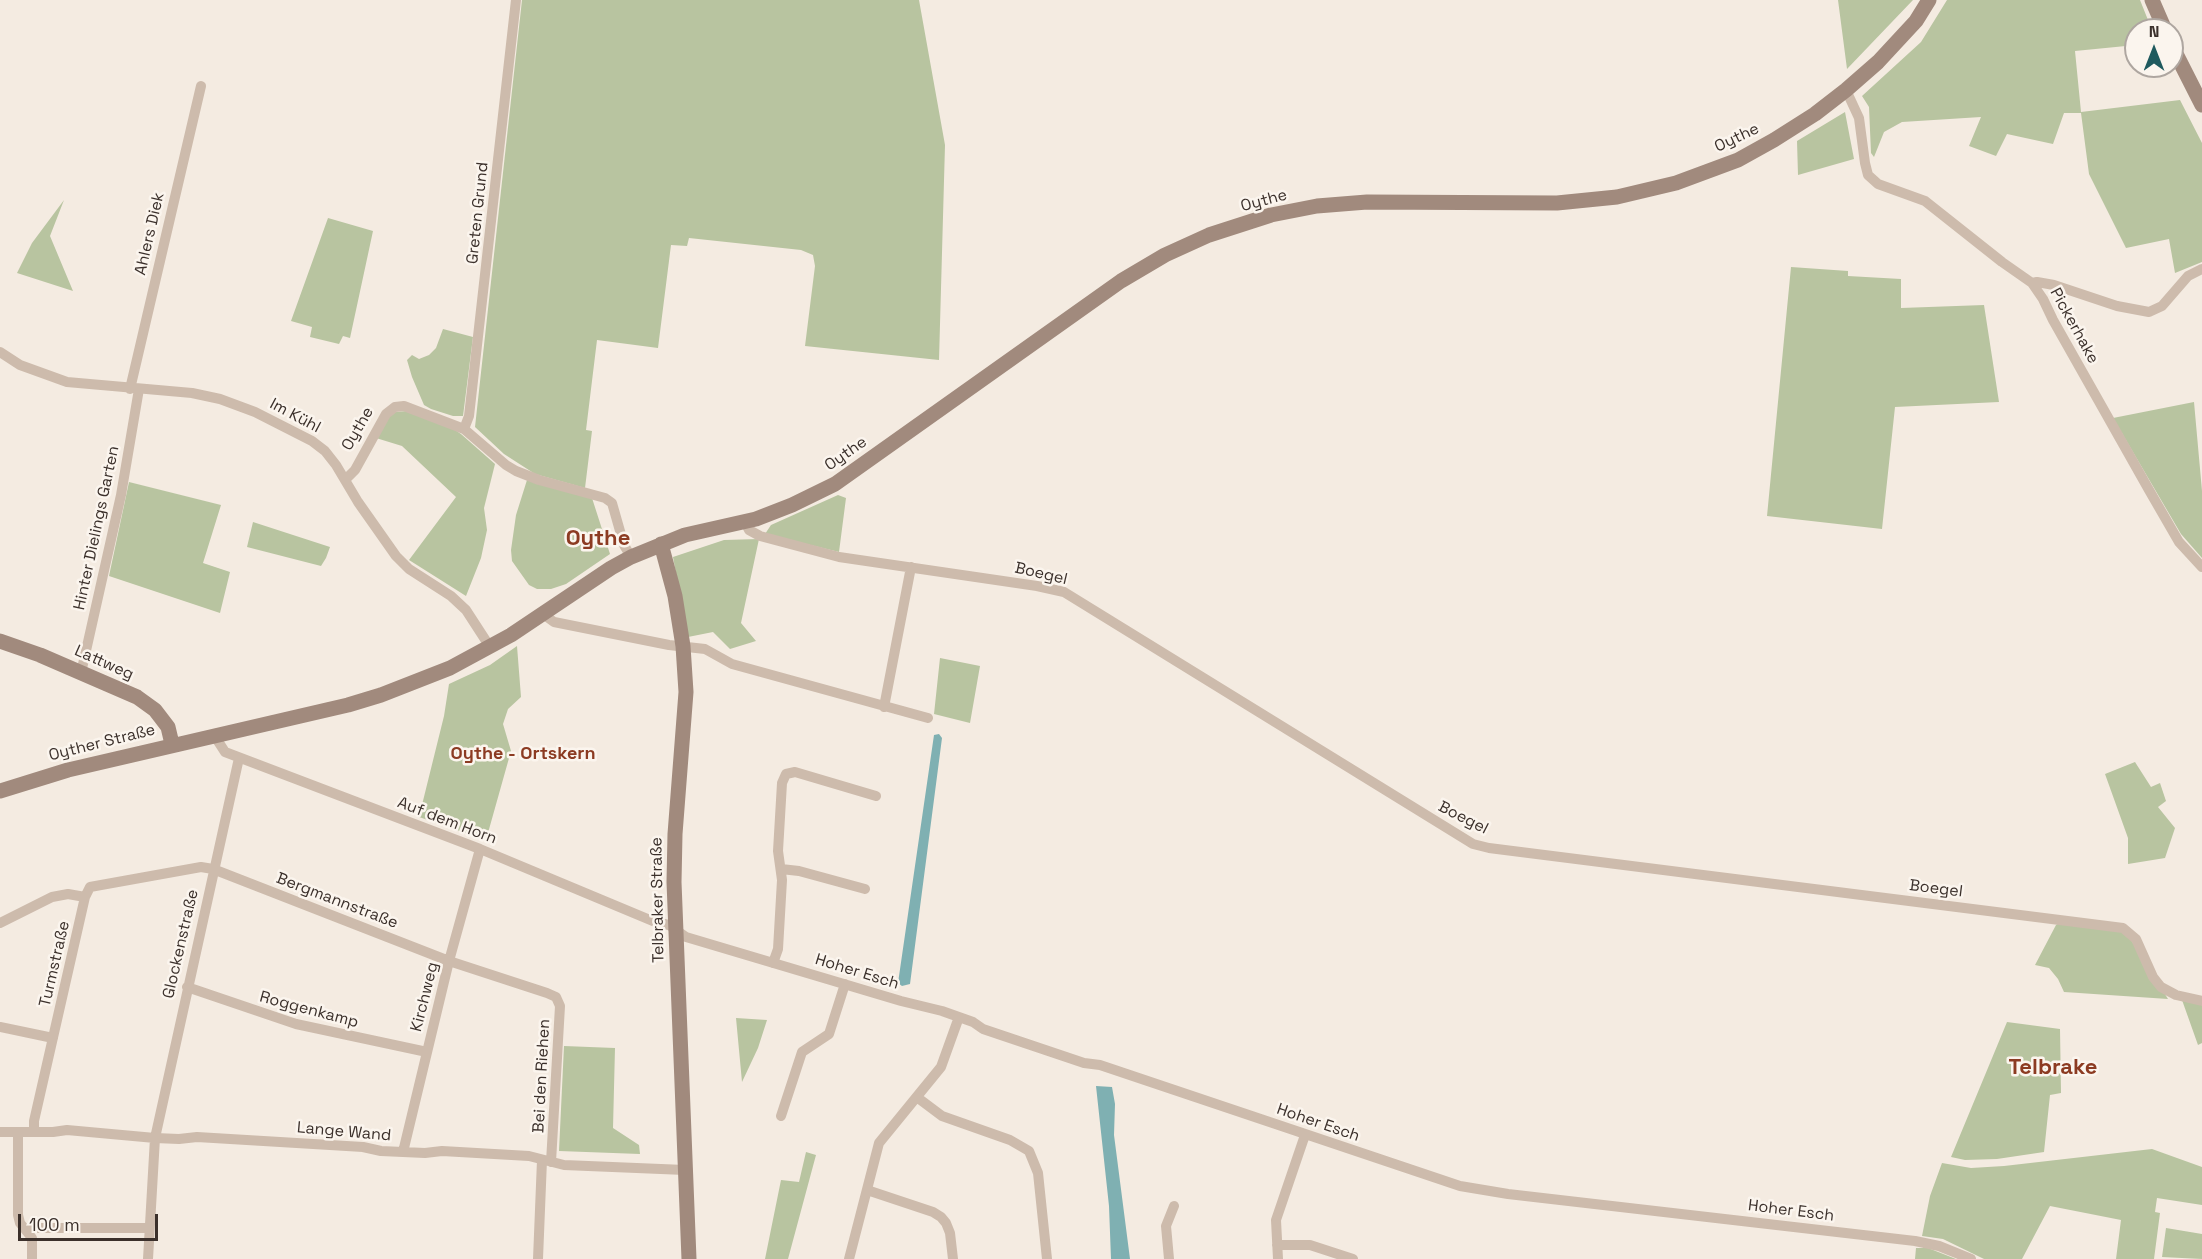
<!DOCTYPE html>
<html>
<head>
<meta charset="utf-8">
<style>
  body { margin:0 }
  #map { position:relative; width:2202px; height:1259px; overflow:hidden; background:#f4ebe1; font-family:"Space Grotesk",sans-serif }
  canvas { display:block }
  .north { position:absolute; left:2124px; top:18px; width:60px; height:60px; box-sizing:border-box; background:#fbf5ee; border:2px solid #aea6a0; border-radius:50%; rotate:0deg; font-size:16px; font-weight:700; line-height:24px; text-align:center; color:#3b302b }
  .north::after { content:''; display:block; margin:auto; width:21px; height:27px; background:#1f5a5e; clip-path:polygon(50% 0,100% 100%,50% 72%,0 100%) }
  .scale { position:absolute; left:18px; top:1214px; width:140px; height:27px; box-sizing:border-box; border:3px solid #3b302b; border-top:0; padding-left:8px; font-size:18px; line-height:21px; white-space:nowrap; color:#3b302b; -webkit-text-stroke:4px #fbf5ee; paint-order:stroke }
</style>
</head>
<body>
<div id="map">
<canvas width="2202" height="1259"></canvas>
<div class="north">N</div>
<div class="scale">100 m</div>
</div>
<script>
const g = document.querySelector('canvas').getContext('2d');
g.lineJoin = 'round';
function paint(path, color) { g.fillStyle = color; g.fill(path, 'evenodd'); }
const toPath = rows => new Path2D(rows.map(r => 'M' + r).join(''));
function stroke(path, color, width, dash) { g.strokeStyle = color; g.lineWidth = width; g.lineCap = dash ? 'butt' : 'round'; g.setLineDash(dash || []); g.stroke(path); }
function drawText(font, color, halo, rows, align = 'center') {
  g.font = font + ' "Space Grotesk",sans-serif'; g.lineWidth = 5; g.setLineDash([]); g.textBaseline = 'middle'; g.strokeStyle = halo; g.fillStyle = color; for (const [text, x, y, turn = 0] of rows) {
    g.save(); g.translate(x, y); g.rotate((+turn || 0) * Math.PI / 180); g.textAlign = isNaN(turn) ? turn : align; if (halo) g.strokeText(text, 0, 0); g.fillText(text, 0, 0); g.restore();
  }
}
paint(toPath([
  [522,0,919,0,945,145,939,360,805,346,815,266,813,255,801,250,689,238,687,246,671,245,658,348,597,340,586,430,592,431,585,488,535,474,504,454,475,427],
  [1838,0,1913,0,1847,69],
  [1947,0,2140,0,2152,30,2136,30,2136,45,2075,51,2081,112,2180,100,2202,143,2202,262,2175,273,2169,239,2126,248,2089,174,2081,113,2064,113,2053,144,2007,134,1996,156,1969,146,1981,117,1902,122,1884,132,1874,157,1871,153,1869,107,1862,96,1921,42],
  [1845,112,1854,159,1798,175,1797,141],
  [64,200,50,236,73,291,17,273,32,243],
  [328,218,373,231,350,338,343,336,339,344,310,337,312,327,291,321],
  [1791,267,1848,271,1848,276,1901,279,1901,308,1984,305,1999,402,1895,407,1882,529,1767,516],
  [443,329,473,337,463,416,453,416,431,409,424,405,412,377,407,360,412,355,419,359,429,355,436,348],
  [2194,402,2202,491,2202,558,2181,534,2113,418],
  [407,411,449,426,461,434,495,464,484,508,487,530,481,558,466,596,409,560,456,497,402,446,376,438,386,420,394,412],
  [527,480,592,498,610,554,566,584,551,589,537,589,529,585,512,561,511,550,516,515],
  [129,482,221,505,203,563,230,572,220,613,109,576],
  [838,495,846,498,839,552,765,534,771,525],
  [253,522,330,547,326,558,321,566,247,547],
  [759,539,741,623,756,641,730,649,713,632,688,637,673,557,724,540],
  [517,646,521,697,508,709,503,724,511,751,486,840,419,817,444,716,449,684,490,665],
  [940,658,980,666,970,723,934,714],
  [2135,762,2151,787,2160,783,2166,801,2158,807,2175,828,2165,858,2128,864,2128,838,2105,774],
  [2059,923,2122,932,2128,935,2168,999,2064,992,2058,979,2049,968,2035,965,2056,925],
  [2182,1000,2202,1005,2202,1043,2198,1045],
  [736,1018,767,1020,758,1048,742,1082],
  [2007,1022,2060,1029,2061,1093,2050,1095,2044,1152,1997,1159,1965,1160,1951,1157],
  [564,1046,615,1048,613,1128,639,1145,640,1154,559,1151],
  [2152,1149,2202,1167,2202,1205,2157,1198,2155,1212,2160,1213,2154,1259,2116,1259,2121,1220,2050,1206,2022,1259,1984,1259,1943,1239,1922,1236,1930,1196,1942,1163,1971,1168,2004,1166],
  [806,1152,816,1155,788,1259,765,1259,781,1180,799,1182],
  [2166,1228,2202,1234,2202,1259,2162,1257],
  [1916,1248,1928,1248,1956,1259,1915,1259]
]), '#b8c4a0');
paint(toPath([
  [939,734,942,738,910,984,902,986,898,983,934,735],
  [1096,1086,1112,1087,1115,1104,1114,1135,1130,1259,1111,1259,1109,1206]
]), '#7fb0b2');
stroke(toPath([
  [1846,90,1859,118,1865,163,1868,175,1878,184,1925,201,2002,262,2032,283,2043,299,2053,320,2149,490,2179,542,2202,567],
  [2032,283,2037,282,2054,285,2117,306,2149,312,2162,306,2188,276,2202,269],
  [0,352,20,365,67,382,192,393,220,399,255,412,312,441,325,451,336,465,358,502,396,556,409,569,451,596,466,610,490,647],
  [130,389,201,86],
  [464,429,469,416,516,0],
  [345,480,355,470,386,414,395,407,404,406,464,429,506,465,516,471,539,480,605,498,612,503,624,545,631,557],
  [745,522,749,530,760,536,839,557,1037,586,1064,592,1473,844,1489,848,2123,928,2136,939,2153,977,2161,987,2176,995,2202,1001],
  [543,614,554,622,669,645,705,649,732,664,928,718],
  [81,673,121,495,139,389],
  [884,707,911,567],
  [214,735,225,752,480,849,655,922,669,925,686,937,901,1001,942,1011,973,1022,983,1029,1084,1063,1100,1065,1460,1186,1508,1194,1915,1241,1939,1246,1971,1259],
  [781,869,799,871,865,889],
  [0,923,52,897,68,894,85,897],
  [773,963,778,949,782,880,778,851,782,783,786,774,795,772,876,796],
  [187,987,296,1024,427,1052],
  [0,1027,53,1038],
  [918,1098,942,1116,1010,1140,1029,1151,1038,1173,1047,1259],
  [781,1116,802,1052,829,1034,845,984],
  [0,1132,53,1132,67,1130,155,1138,179,1139,197,1137,363,1147,381,1151,425,1153,442,1151,529,1156,564,1165,685,1170],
  [18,1132,18,1215,20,1223,32,1238,32,1259],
  [34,1132,34,1121,85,897,90,887,201,867,213,869,449,961,547,993,556,997,560,1006,551,1162],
  [403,1152,449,961,480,849],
  [867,1190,933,1212,941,1217,946,1223,950,1233,953,1259],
  [26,1230,34,1228,149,1228],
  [1277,1245,1310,1245,1353,1259],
  [148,1259,155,1138,239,758],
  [538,1259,542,1160],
  [849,1259,879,1143,941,1067,959,1017],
  [1169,1259,1166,1226,1174,1206],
  [1278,1259,1276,1220,1305,1135]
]), '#cdbbac', 10);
stroke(toPath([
  [2152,0,2165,30],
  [2172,46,2202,105],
  [661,544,675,596,683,646,686,692,675,834,674,882,689,1259],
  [0,641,40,655,137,697,155,710,168,727,172,744],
  [0,791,68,770,348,705,381,695,450,668,511,635,611,568,631,557,685,535,756,519,792,505,835,484,1121,281,1165,255,1209,235,1271,215,1317,206,1367,202,1557,203,1617,197,1676,183,1738,160,1774,140,1815,114,1846,90,1878,62,1916,21,1929,0]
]), '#a18a7d', 15);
drawText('16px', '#3b302b', '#fbf5ee', [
  ["Oythe",1737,138,-25],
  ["Oythe",1264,201,-15],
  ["Greten Grund",478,213,-84],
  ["Ahlers Diek",150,234,-77],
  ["Pickerhake",2074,326,61],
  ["Im Kühl",295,416,28],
  ["Oythe",358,429,-60],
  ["Oythe",846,454,-35],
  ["Hinter Dielings Garten",97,528,-78],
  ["Boegel",1041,574,13],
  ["Lattweg",104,663,24],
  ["Oyther Straße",102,743,-14],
  ["Boegel",1463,818,27],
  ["Auf dem Horn",447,821,21],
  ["Boegel",1936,889,7],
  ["Telbraker Straße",658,900,-91],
  ["Bergmannstraße",337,901,21],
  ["Glockenstraße",181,944,-77],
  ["Turmstraße",55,964,-77],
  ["Hoher Esch",857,972,17],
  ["Kirchweg",425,997,-76],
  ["Roggenkamp",309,1010,15],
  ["Bei den Riehen",542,1076,-87],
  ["Hoher Esch",1318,1123,19],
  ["Lange Wand",344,1132,5],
  ["Hoher Esch",1791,1211,7]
]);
drawText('bold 18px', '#8c3b22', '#fbf5ee', [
  ["Oythe - Ortskern",523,754]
]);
drawText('bold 22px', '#8c3b22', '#fbf5ee', [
  ["Oythe",598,539],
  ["Telbrake",2053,1068]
]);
</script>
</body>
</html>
